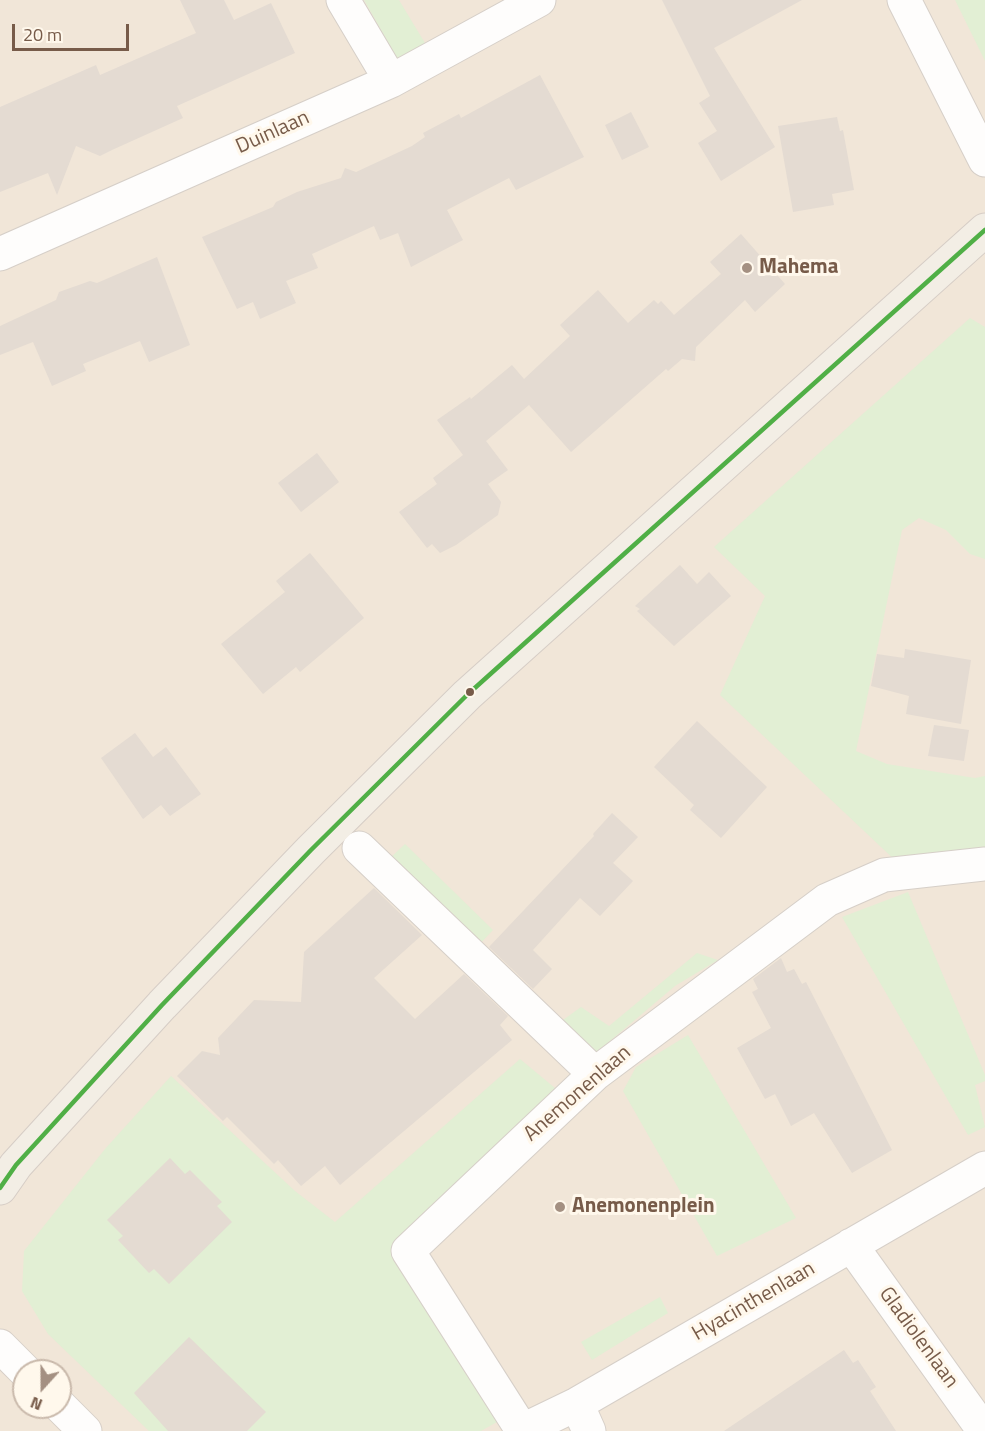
<!DOCTYPE html>
<html>
<head>
<meta charset="utf-8">
<style>
  body { margin:0 }
  #map { position:relative; width:985px; height:1431px; overflow:hidden; background:#f7f3eb; font-family:"Titillium Web",sans-serif }
  canvas { display:block }
  .north { position:absolute; left:12px; top:1359px; width:60px; height:60px; box-sizing:border-box; background:#fff8ec; border:2px solid #c9b9ab; border-radius:50%; rotate:201deg; font-size:16px; font-weight:700; line-height:24px; text-align:center; color:#775b49 }
  .north::after { content:''; display:block; margin:auto; width:21px; height:27px; background:#a49082; clip-path:polygon(50% 0,100% 100%,50% 72%,0 100%) }
  .scale { position:absolute; left:12px; top:24px; width:117px; height:27px; box-sizing:border-box; border:3px solid #775b49; border-top:0; padding-left:8px; font-size:18px; line-height:21px; white-space:nowrap; color:#775b49; -webkit-text-stroke:4px #fff8ec; paint-order:stroke }
</style>
</head>
<body>
<div id="map">
<canvas width="985" height="1431"></canvas>
<div class="north">N</div>
<div class="scale">20 m</div>
</div>
<script>
const g = document.querySelector('canvas').getContext('2d');
g.lineJoin = 'round';
function paint(path, color) { g.fillStyle = color; g.fill(path, 'evenodd'); }
const toPath = rows => new Path2D(rows.map(r => 'M' + r).join(''));
function stroke(path, color, width, dash) { g.strokeStyle = color; g.lineWidth = width; g.lineCap = dash ? 'butt' : 'round'; g.setLineDash(dash || []); g.stroke(path); }
function drawText(font, color, halo, rows, align = 'center') {
  g.font = font + ' "Titillium Web",sans-serif'; g.lineWidth = 6; g.setLineDash([]); g.textBaseline = 'middle'; g.strokeStyle = halo; g.fillStyle = color; for (const [text, x, y, turn = 0] of rows) {
    g.save(); g.translate(x, y); g.rotate((+turn || 0) * Math.PI / 180); g.textAlign = isNaN(turn) ? turn : align; if (halo) g.strokeText(text, 0, 0); g.fillText(text, 0, 0); g.restore();
  }
}
paint(toPath([
  [0,0,985,0,985,1431,0,1431],
  [24,1371,60,1371,60,1407,24,1407]
]), '#f1e6d8');
paint(toPath([
  [364,0,399,0,428,48,399,62],
  [955,0,985,0,985,61],
  [970,318,985,327,985,559,970,554,946,530,919,518,902,530,856,751,887,764,975,778,985,776,985,849,899,864,720,695,765,596,714,547],
  [405,844,493,930,477,947,387,861],
  [908,892,985,1075,985,1081,975,1085,985,1127,968,1135,842,917],
  [697,953,718,960,675,986,597,1052,563,1020,581,1007,609,1026],
  [688,1035,796,1218,717,1256,623,1091,636,1067],
  [520,1059,561,1093,399,1249,497,1422,481,1431,149,1431,48,1334,22,1291,24,1251,105,1149,171,1076,295,1191,335,1222],
  [660,1297,668,1313,592,1360,581,1342]
]), '#e2efd4');
paint(toPath([
  [180,0,224,0,234,20,271,3,295,53,177,106,183,118,112,150,100,156,76,146,57,195,48,173,0,192,0,107,96,65,100,75,196,33],
  [662,0,802,0,714,48,775,147,721,181,698,143,717,131,699,103,710,96],
  [540,75,584,157,516,190,509,178,447,210,463,240,411,267,398,233,380,240,374,226,312,254,318,268,286,281,296,303,260,319,253,302,237,309,202,237,273,207,276,202,297,192,341,178,345,168,356,172,412,146,425,137,423,133,459,114,461,118],
  [631,112,649,147,622,160,605,125],
  [837,117,840,131,843,130,854,190,832,194,834,205,793,212,778,126],
  [741,234,785,284,755,312,745,300,696,347,695,361,682,359,668,371,666,369,571,452,529,405,486,441,508,470,488,484,501,502,498,515,456,545,440,553,432,544,427,548,399,512,437,484,433,478,463,455,437,420,470,397,471,399,512,365,524,379,570,336,560,325,598,290,628,323,654,300,658,304,661,301,674,315,721,274,710,262],
  [157,257,190,345,149,362,140,341,83,364,86,371,52,386,33,342,0,355,0,326,56,300,59,292,90,281,97,283],
  [317,453,339,482,301,512,278,483],
  [310,553,364,618,300,672,296,667,263,694,221,644,285,592,276,581],
  [680,565,697,584,709,572,731,596,674,646,637,611,640,609,635,606],
  [905,649,971,660,961,724,906,714,909,696,871,686,877,654,904,658],
  [697,721,767,787,721,838,690,810,694,805,654,767],
  [934,725,969,730,964,761,928,756],
  [135,733,153,757,166,747,201,794,170,816,161,805,143,819,101,758],
  [612,813,638,837,613,863,633,881,600,916,580,898,533,950,552,969,533,989,489,947,594,836,593,834],
  [374,888,422,935,374,978,415,1019,464,974,508,1016,500,1025,512,1040,340,1185,325,1166,301,1186,278,1160,274,1164,227,1117,223,1121,177,1076,202,1051,220,1055,218,1038,254,1000,301,1002,304,952],
  [781,958,787,972,794,969,802,984,806,982,892,1150,852,1173,814,1113,791,1126,775,1094,765,1099,737,1048,771,1028,752,992,758,989,753,979],
  [170,1158,185,1174,190,1170,222,1202,217,1206,232,1222,169,1284,154,1269,149,1273,118,1240,123,1236,107,1220],
  [189,1337,266,1412,247,1431,168,1431,134,1393],
  [844,1350,853,1363,858,1360,876,1387,870,1391,896,1431,724,1431]
]), '#e4dbd2');
const street = toPath([
  [343,0,391,81],
  [904,0,985,160],
  [0,254,391,81,539,0],
  [359,848,595,1074],
  [851,1245,984,1431],
  [577,1404,589,1431],
  [522,1430,408,1251,595,1074,827,900,884,875,985,864],
  [521,1431,577,1404,985,1168]
]);
const secondary = toPath([
  [0,1346,25,1371],
  [60,1406,85,1431]
]);
const primary = toPath([
  [0,1188,16,1165,162,1005,311,850,467,695,985,230]
]);
stroke(street, '#d6cfc8', 35);
stroke(secondary, '#d7cfc7', 35);
stroke(primary, '#d6cdc6', 35);
stroke(street, '#fefdfc', 33);
stroke(secondary, '#fefdfc', 33);
stroke(primary, '#f3eee5', 33);
stroke(toPath([
  [0,1188,16,1165,162,1005,311,850,467,695,985,230]
]), '#50af46', 4.5);
for (const [x, y, r, color] of [
  [747,268,6,"#a49082"],
  [470,692,5,"#775b49"],
  [560,1207,6,"#a49082"]
]) { const dot = new Path2D(); dot.arc(x, y, r, 0, 2 * Math.PI); g.fillStyle = color; g.fill(dot); stroke(dot, '#fff8ec', 2); }
drawText('21px', '#775b49', '#fff8ec', [
  ["Duinlaan",273,133,-24],
  ["Anemonenlaan",578,1094,-41],
  ["Hyacinthenlaan",754,1302,-30],
  ["Gladiolenlaan",918,1338,54]
]);
drawText('bold 21px', '#775b49', '#fff8ec', [
  ["Mahema",759,268],
  ["Anemonenplein",572,1207]
], 'left');
</script>
</body>
</html>
